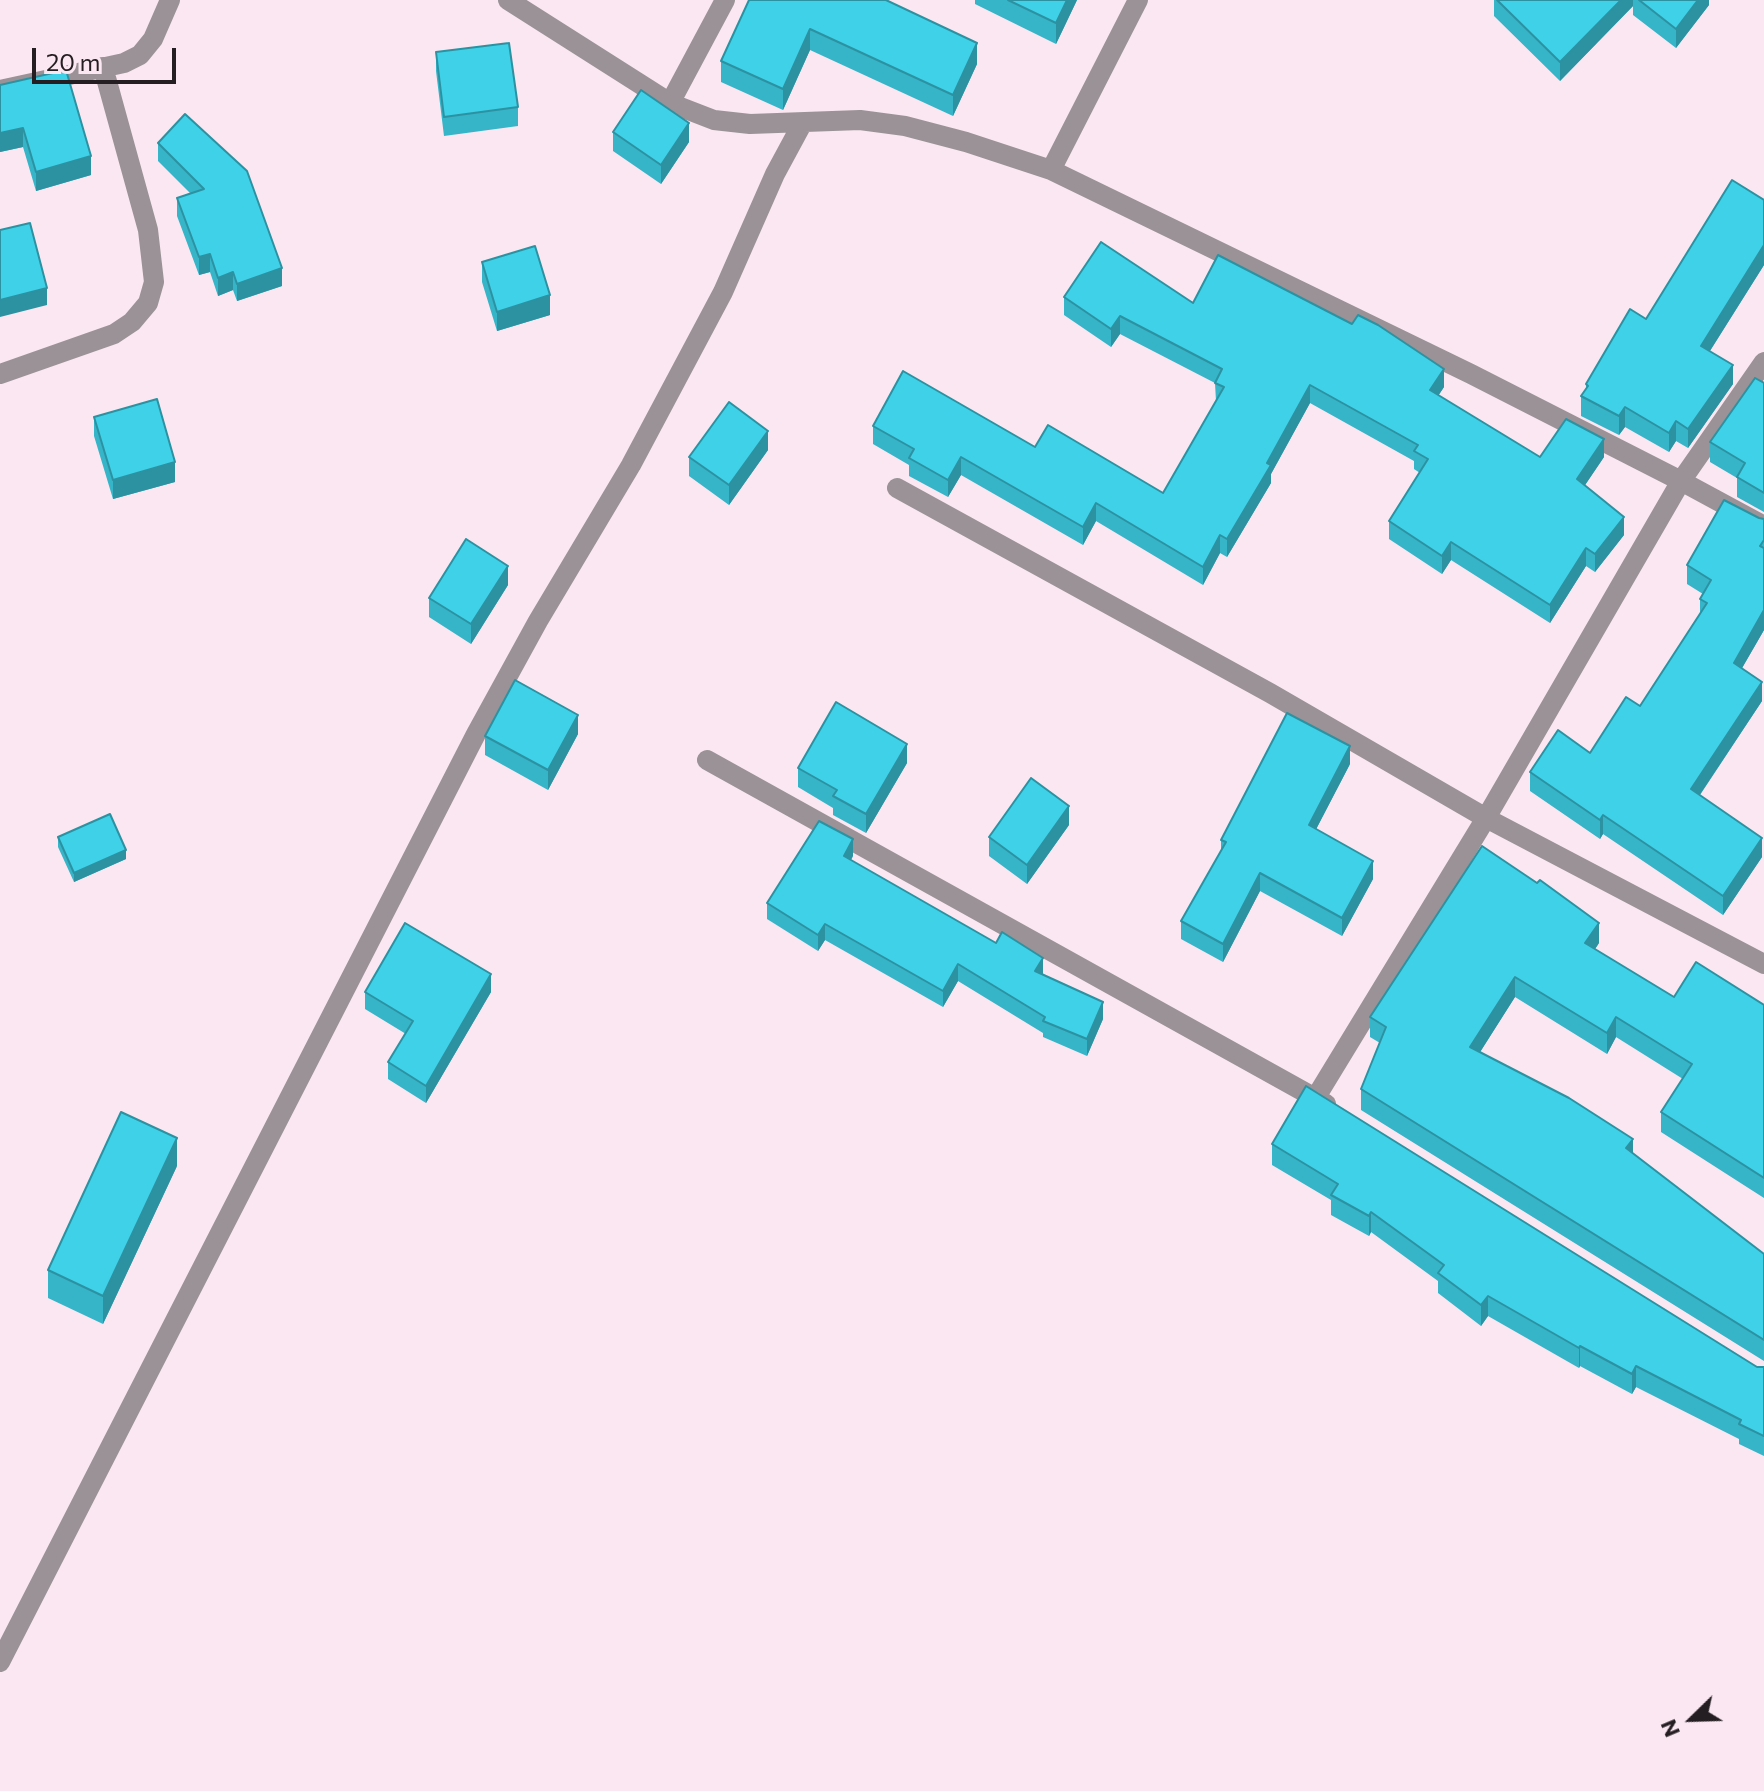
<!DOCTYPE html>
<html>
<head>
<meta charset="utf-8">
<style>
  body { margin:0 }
  #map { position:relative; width:1764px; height:1791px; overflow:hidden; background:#fae7f1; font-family:Commissioner,sans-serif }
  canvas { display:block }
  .north { position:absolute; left:1652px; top:1679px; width:80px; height:80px; -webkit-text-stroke:6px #fae7f1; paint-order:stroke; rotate:247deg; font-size:22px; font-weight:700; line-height:32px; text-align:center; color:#241d21 }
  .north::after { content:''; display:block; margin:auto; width:28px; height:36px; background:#241d21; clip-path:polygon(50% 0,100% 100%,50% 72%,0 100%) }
  .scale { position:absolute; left:32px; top:48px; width:144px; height:36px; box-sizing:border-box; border:4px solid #241d21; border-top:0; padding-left:10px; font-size:24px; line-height:28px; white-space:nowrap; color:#241d21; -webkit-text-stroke:6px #fae7f1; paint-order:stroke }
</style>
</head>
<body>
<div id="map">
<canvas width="1764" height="1791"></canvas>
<div class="north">N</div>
<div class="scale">20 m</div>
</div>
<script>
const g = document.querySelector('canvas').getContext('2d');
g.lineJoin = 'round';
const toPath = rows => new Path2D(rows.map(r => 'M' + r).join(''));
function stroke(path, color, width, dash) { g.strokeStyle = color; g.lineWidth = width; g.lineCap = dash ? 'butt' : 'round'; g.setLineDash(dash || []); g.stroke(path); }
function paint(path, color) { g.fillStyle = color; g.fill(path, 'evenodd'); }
stroke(toPath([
  [508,0,670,103,714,120,750,124,860,120,905,126,966,142,1051,170,1471,374,1681,481,1764,526],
  [0,90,124,63,140,55,153,39,170,0],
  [670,103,725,0],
  [1051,170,1138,0],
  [0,374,114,334,132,322,148,303,154,282,148,230,103,67],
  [897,488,1270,693,1486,818,1764,964],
  [707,760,1326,1104],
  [1316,1097,1486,818,1681,481,1764,362],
  [0,1662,476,734,538,621,631,465,723,292,775,174,802,124]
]), '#9a9296', 20);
paint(toPath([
  [749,0,977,64,953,116,810,50,783,110,721,82,721,61],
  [975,0,1077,0,1056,44,975,4],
  [1494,0,1709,0,1709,5,1676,48,1633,15,1633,6,1560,81,1494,16],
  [436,52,518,107,518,126,444,136,436,71],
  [0,85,91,175,36,191,23,147,0,152],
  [185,114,282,286,237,301,233,290,218,296,210,272,199,275,177,216,177,198,190,193,158,161,158,143],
  [613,132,689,142,661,184,613,151],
  [1764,200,1764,265,1710,351,1733,384,1688,448,1676,441,1669,452,1625,427,1619,435,1581,416,1581,396,1586,389,1586,384,1646,319],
  [482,262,550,315,497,331,482,282],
  [1064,297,1193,303,1444,387,1438,396,1540,457,1604,457,1585,485,1624,535,1595,572,1586,566,1550,623,1451,560,1442,574,1389,539,1389,521,1420,473,1414,469,1414,461,1310,403,1271,474,1271,483,1227,557,1220,553,1203,585,1096,521,1083,545,961,475,948,497,909,476,909,465,873,444,873,426,1035,447,1163,493,1216,401,1215,383,1120,334,1111,347,1064,315],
  [1764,383,1764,512,1737,497,1737,478,1710,462,1710,442],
  [94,417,175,482,113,499,94,436],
  [768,450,729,505,689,476,689,457],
  [1759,518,1764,519,1764,630,1742,668,1762,701,1700,795,1762,857,1723,915,1603,834,1600,839,1530,791,1530,772,1590,753,1640,706,1700,614,1700,599,1703,594,1687,584,1687,565],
  [508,585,471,644,429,617,429,598],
  [578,734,548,790,485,755,485,736],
  [907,763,866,833,833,815,833,808,798,787,798,768],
  [1350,764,1316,829,1373,879,1342,936,1260,891,1223,962,1181,939,1181,921,1221,851,1221,840],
  [1069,825,1027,884,989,856,989,837],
  [58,837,126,859,74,882,58,847],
  [853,856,851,860,1043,975,1103,1019,1087,1056,1043,1037,1043,1033,958,981,943,1007,825,940,818,951,767,919,767,903],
  [1599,943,1595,949,1674,997,1764,1005,1764,1198,1661,1132,1661,1112,1683,1079,1616,1037,1607,1054,1515,997,1480,1052,1633,1154,1764,1254,1764,1361,1361,1110,1361,1089,1380,1043,1370,1037,1370,1017],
  [365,992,491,992,426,1103,388,1079,388,1062,406,1034,365,1009],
  [1272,1144,1757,1367,1764,1367,1764,1456,1739,1444,1739,1439,1636,1387,1632,1394,1580,1366,1579,1368,1488,1316,1481,1326,1438,1293,1438,1281,1371,1232,1369,1236,1331,1215,1331,1200,1272,1165],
  [177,1166,103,1324,48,1298,48,1270]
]), '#36b4c8');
paint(toPath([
  [1067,0,1077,0,1056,44,1056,23],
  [1621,0,1633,0,1633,6,1560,81,1560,62],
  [1698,0,1709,0,1709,5,1676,48,1676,29],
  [810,29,810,50,783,110,783,89],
  [977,43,977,64,953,116,953,95],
  [689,123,689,142,661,184,661,165],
  [23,128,23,147,0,152,0,133],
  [91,156,91,175,36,191,36,172],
  [1764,245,1764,265,1701,365,1701,346],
  [210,254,210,272,199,275,199,257],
  [282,268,282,286,237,301,237,284],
  [233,272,233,290,218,296,218,278],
  [47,288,47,305,0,317,0,300],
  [550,295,550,315,497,331,497,312],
  [1120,316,1120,334,1111,347,1111,329],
  [1733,365,1733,384,1688,448,1688,429],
  [1444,369,1444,387,1430,408,1430,390],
  [1310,385,1310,403,1271,474,1271,483,1227,557,1227,539,1267,463],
  [1625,407,1625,427,1619,435,1619,416],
  [1676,421,1676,441,1669,452,1669,433],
  [768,431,768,450,729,505,729,485],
  [1604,439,1604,457,1577,497,1577,479],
  [961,457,961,475,948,497,948,480],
  [175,462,175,482,113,499,113,480],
  [1096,503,1096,521,1083,545,1083,527],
  [1624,517,1624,535,1595,572,1595,554],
  [1220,535,1220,553,1203,585,1203,567],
  [1451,542,1451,560,1442,574,1442,556],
  [1586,548,1586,566,1550,623,1550,605],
  [508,566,508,585,471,644,471,624],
  [1764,610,1764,630,1734,682,1734,663],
  [1762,682,1762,701,1691,808,1691,789],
  [578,715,578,734,548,790,548,770],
  [907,744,907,763,866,833,866,814],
  [1350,746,1350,764,1309,843,1309,825],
  [1069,806,1069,825,1027,884,1027,865],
  [1603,815,1603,834,1600,839,1600,820],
  [1762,838,1762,857,1723,915,1723,896],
  [853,839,853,856,844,872,844,856],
  [126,850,126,859,74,882,74,873],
  [1373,861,1373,879,1342,936,1342,918],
  [1260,873,1260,891,1223,962,1223,944],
  [1599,923,1599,943,1585,964,1585,943],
  [825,924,825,940,818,951,818,935],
  [1043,958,1043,975,1035,971],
  [958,964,958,981,943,1007,943,991],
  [491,974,491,992,426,1103,426,1086],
  [1515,977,1515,997,1470,1068,1470,1047],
  [1103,1002,1103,1019,1087,1056,1087,1039],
  [1616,1017,1616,1037,1607,1054,1607,1033],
  [177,1138,177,1166,103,1324,103,1296],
  [1633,1139,1633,1159,1626,1148],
  [1371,1212,1371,1232,1369,1236,1369,1216],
  [1488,1296,1488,1316,1481,1326,1481,1305],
  [1580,1346,1580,1366,1579,1368,1579,1348],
  [1636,1366,1636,1387,1632,1394,1632,1374]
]), '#2c92a2');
const building = toPath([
  [749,0,886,0,977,43,953,95,810,29,783,89,721,61,749,0],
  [1008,0,1067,0,1056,23,1008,0],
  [1497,0,1621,0,1560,62,1497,0],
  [1639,0,1698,0,1676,29,1639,0],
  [509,43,518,107,444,117,436,52,509,43],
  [66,70,91,156,36,172,23,128,0,133,0,85,66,70],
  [641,90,689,123,661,165,613,132,641,90],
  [185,114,247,171,282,268,237,284,233,272,218,278,210,254,199,257,177,198,204,189,158,143,185,114],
  [1732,180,1764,200,1764,245,1701,346,1733,365,1688,429,1676,421,1669,433,1625,407,1619,416,1581,396,1588,386,1586,384,1630,309,1646,319,1732,180],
  [30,223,47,288,0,300,0,230,30,223],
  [1101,242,1193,303,1218,255,1352,324,1358,315,1378,325,1444,369,1430,390,1540,457,1566,419,1604,439,1577,479,1624,517,1595,554,1586,548,1550,605,1451,542,1442,556,1389,521,1428,459,1414,451,1418,445,1310,385,1267,463,1271,465,1227,539,1220,535,1203,567,1096,503,1083,527,961,457,948,480,909,458,914,449,873,426,903,371,1035,447,1048,425,1163,493,1224,387,1215,383,1222,369,1120,316,1111,329,1064,297,1101,242],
  [535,246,550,295,497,312,482,262,535,246],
  [1755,378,1764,383,1764,493,1737,477,1745,463,1710,442,1755,378],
  [157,399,175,462,113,480,94,417,157,399],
  [729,402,768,431,729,485,689,457,729,402],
  [1724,500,1759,518,1764,519,1764,540,1760,546,1764,548,1764,610,1734,663,1762,682,1691,789,1762,838,1723,896,1603,815,1600,820,1530,772,1558,730,1590,753,1626,697,1640,706,1707,603,1700,599,1711,580,1687,565,1724,500],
  [466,539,508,566,471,624,429,598,466,539],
  [515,680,578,715,548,770,485,736,515,680],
  [836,702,907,744,866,814,833,796,837,790,798,768,836,702],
  [1287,713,1350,746,1309,825,1373,861,1342,918,1260,873,1223,944,1181,921,1226,842,1221,840,1287,713],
  [1031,778,1069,806,1027,865,989,837,1031,778],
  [110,814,126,850,74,873,58,837,110,814],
  [819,821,853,839,844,856,996,943,1002,932,1043,958,1035,971,1103,1002,1087,1039,1043,1021,1045,1017,958,964,943,991,825,924,818,935,767,903,819,821],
  [1482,846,1537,883,1540,880,1599,923,1585,943,1674,997,1696,962,1764,1005,1764,1178,1661,1112,1692,1064,1616,1017,1607,1033,1515,977,1470,1047,1569,1098,1633,1139,1626,1148,1764,1254,1764,1340,1361,1089,1386,1027,1370,1017,1482,846],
  [405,923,491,974,426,1086,388,1062,413,1021,365,992,405,923],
  [1306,1086,1757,1367,1764,1367,1764,1436,1739,1424,1741,1420,1636,1366,1632,1374,1580,1346,1579,1348,1488,1296,1481,1305,1438,1273,1444,1265,1371,1212,1369,1216,1331,1195,1338,1184,1272,1144,1306,1086],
  [121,1112,177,1138,103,1296,48,1270,121,1112]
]);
paint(building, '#3fd1e8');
stroke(building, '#2c92a2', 2);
</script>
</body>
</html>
